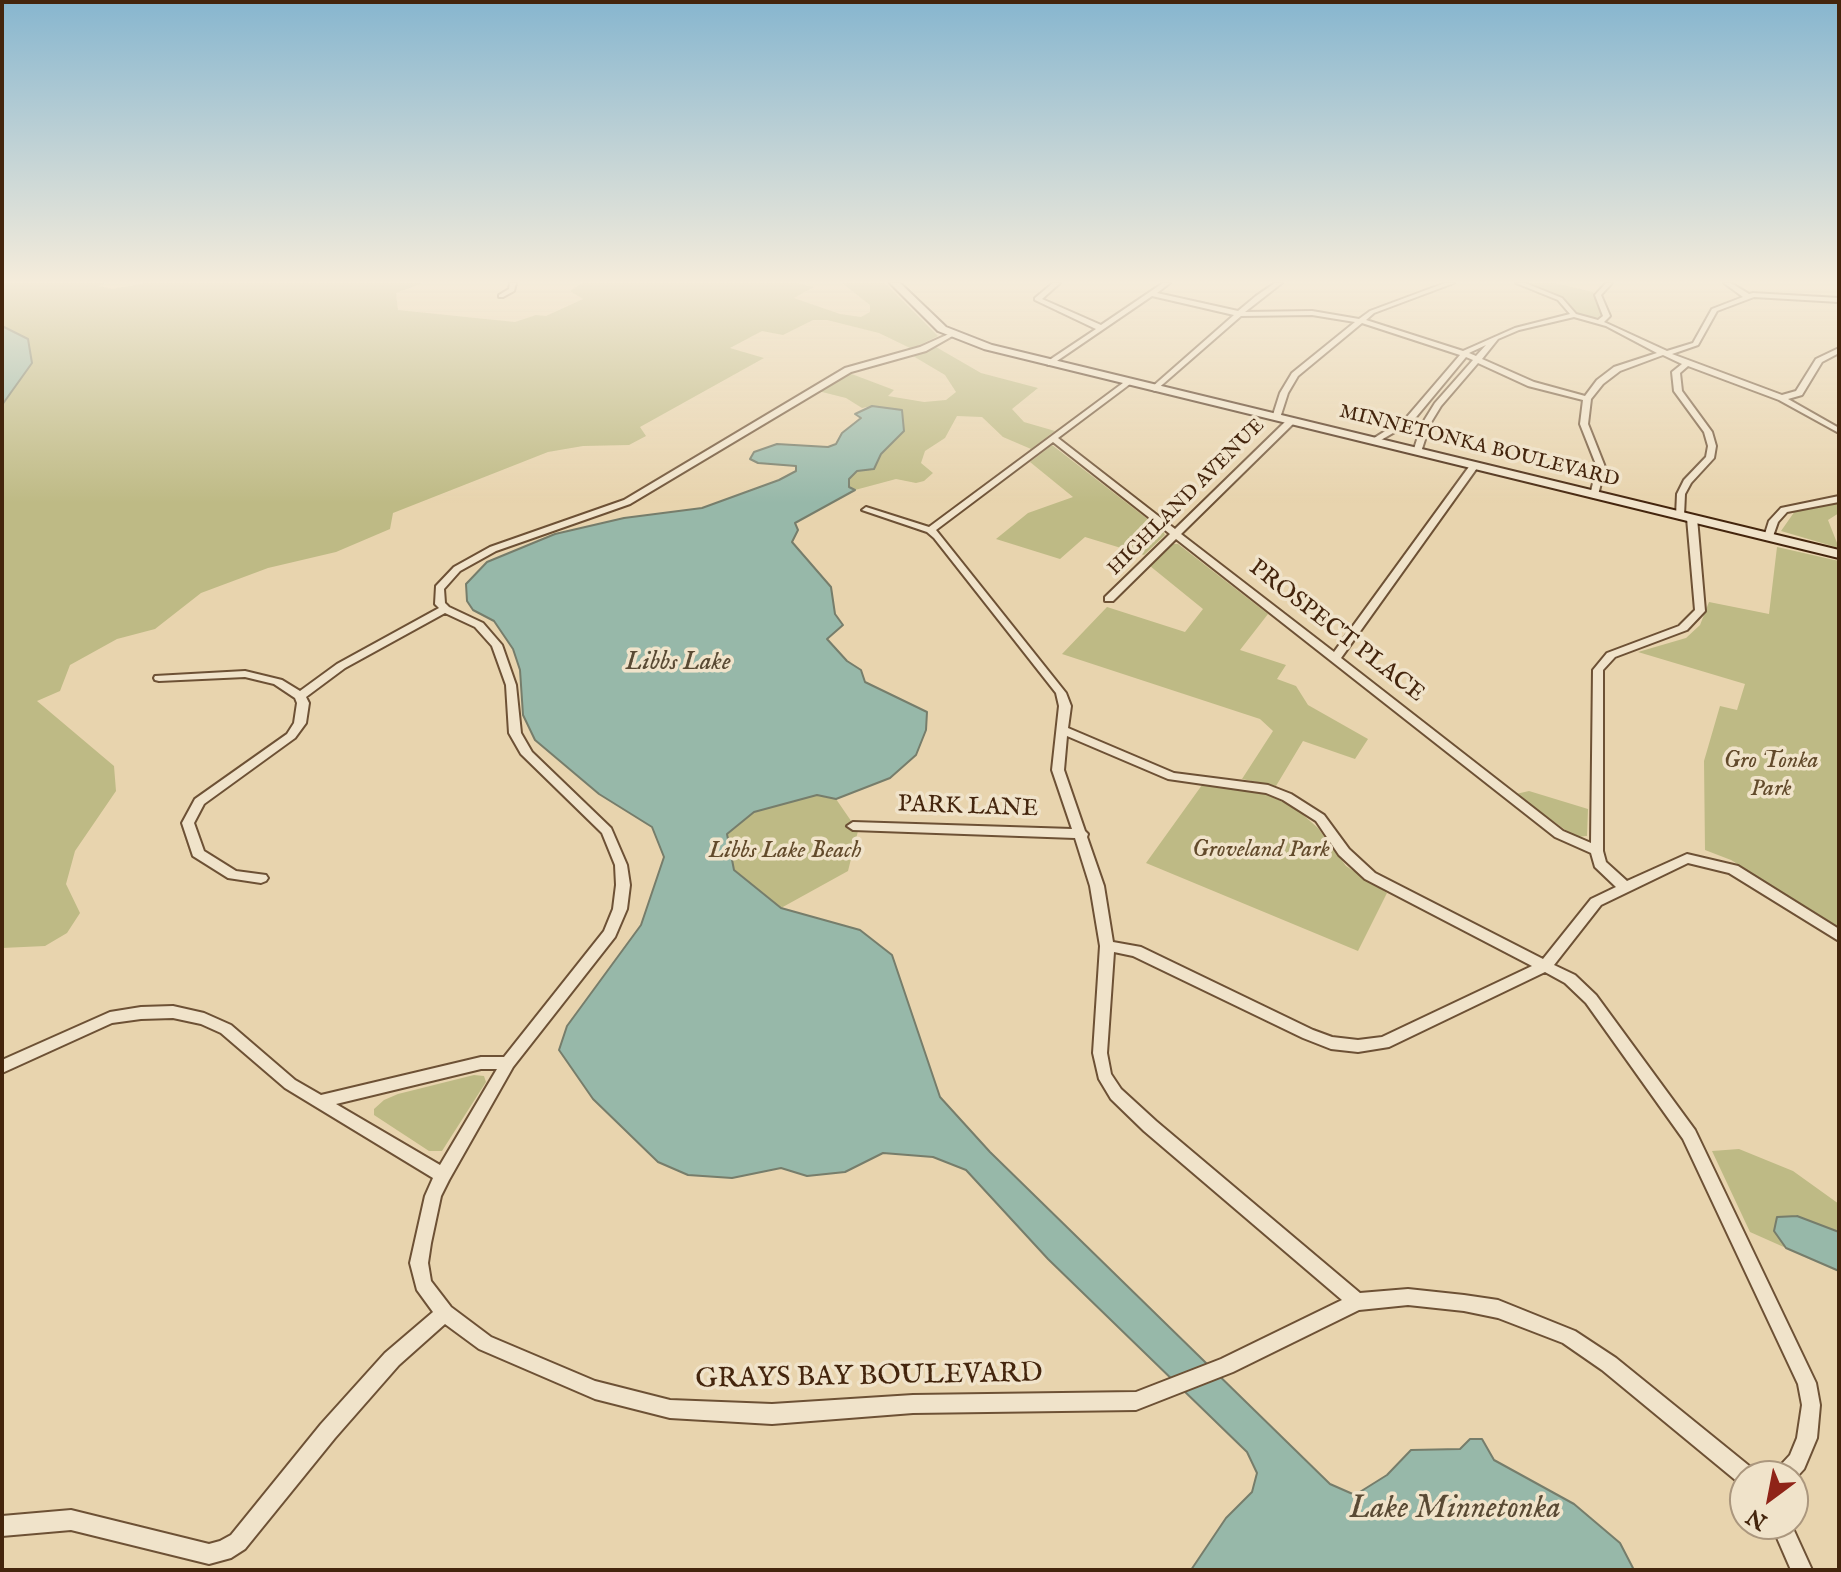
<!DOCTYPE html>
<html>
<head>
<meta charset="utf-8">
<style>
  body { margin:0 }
  #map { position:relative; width:1841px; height:1572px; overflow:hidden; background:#e8d4ae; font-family:"IM FELL English",serif }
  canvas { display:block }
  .frame { position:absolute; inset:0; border:4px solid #44250d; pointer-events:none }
  .north { position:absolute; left:1729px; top:1460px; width:80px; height:80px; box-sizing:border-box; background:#f0e3ca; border:2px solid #ab977e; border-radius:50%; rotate:212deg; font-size:22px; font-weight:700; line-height:32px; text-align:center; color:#44250d }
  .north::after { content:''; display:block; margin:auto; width:28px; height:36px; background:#8f2418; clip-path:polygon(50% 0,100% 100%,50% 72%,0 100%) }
</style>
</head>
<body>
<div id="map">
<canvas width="1841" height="1572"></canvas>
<div class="frame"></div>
<div class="north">N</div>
</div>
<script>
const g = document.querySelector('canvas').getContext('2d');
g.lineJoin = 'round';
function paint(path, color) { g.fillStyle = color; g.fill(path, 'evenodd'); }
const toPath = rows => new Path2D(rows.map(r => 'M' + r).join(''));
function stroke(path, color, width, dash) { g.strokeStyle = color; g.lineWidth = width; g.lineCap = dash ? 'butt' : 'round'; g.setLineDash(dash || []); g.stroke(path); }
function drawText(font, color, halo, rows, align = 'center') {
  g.font = font + ' "IM FELL English",serif'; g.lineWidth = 7; g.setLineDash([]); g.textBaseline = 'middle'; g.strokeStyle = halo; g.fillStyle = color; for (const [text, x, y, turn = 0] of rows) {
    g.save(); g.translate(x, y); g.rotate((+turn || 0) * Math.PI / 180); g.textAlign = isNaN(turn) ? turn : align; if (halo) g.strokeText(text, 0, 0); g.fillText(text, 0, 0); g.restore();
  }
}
paint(toPath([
  [2,283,105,283,99,286,112,289,144,283,423,283,396,293,398,310,515,322,536,315,546,316,583,299,570,291,582,283,798,283,814,287,794,298,840,314,861,317,870,312,870,305,842,283,885,283,938,336,912,349,879,333,827,320,813,320,783,335,762,331,730,348,764,358,640,427,646,436,629,445,583,446,548,452,393,513,390,529,336,552,268,568,201,593,155,629,117,639,70,665,60,691,37,701,114,766,116,791,75,851,66,884,80,913,67,933,45,946,2,948],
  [1524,283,1555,283,1593,292,1602,316,1595,318,1578,314,1566,300],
  [936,347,981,373,1038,388,1012,409,1024,422,1055,431,1031,449,1003,437,982,417,957,416,945,438,925,451,921,463,933,473,924,481,916,483,896,479,855,490,849,487,849,478,857,471,874,469,881,454,904,431,872,406,862,408,846,398,818,391,849,373,894,390,888,396,924,402,946,400,956,392,945,375,913,356],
  [1052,445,1163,531,1165,535,1144,555,1085,537,1060,559,996,539,1028,513,1073,497,1030,462],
  [1839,502,1839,513,1828,520,1839,548,1781,531,1795,511],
  [1171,544,1178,544,1268,614,1240,650,1286,665,1277,679,1296,686,1308,705,1368,739,1355,759,1303,741,1276,786,1242,779,1273,731,1260,719,1062,654,1107,607,1185,632,1203,609,1150,566],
  [1777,547,1839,561,1839,927,1731,860,1705,850,1704,761,1720,706,1737,710,1745,684,1638,652,1686,638,1700,625,1709,602,1769,614],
  [1202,785,1266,794,1294,807,1318,828,1346,866,1387,893,1358,951,1146,863],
  [1529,791,1588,809,1587,836,1575,837,1516,794],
  [817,795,836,799,858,831,848,871,781,908,734,870,727,834,754,812],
  [474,1075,484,1076,486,1082,442,1151,429,1151,374,1115,374,1109,384,1100,398,1094],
  [1739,1149,1793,1171,1839,1204,1839,1232,1797,1216,1774,1231,1786,1248,1750,1232,1712,1151]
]), '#beba85');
const water = toPath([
  [2,326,28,339,32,363,2,405,2,326],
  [872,406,902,410,904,431,881,454,874,469,857,471,849,479,849,487,855,490,795,523,798,530,792,542,831,587,835,614,843,625,827,639,847,661,861,670,865,682,927,712,926,730,916,755,890,778,836,799,817,795,754,812,727,834,734,870,781,908,860,930,892,955,940,1097,990,1152,1330,1484,1355,1495,1387,1475,1411,1450,1460,1449,1470,1439,1482,1439,1494,1460,1574,1504,1620,1543,1634,1570,1191,1570,1226,1518,1252,1492,1257,1473,1247,1452,1048,1259,966,1170,933,1157,883,1153,845,1172,807,1176,781,1168,732,1178,688,1175,658,1162,593,1099,559,1050,567,1026,641,925,664,857,652,827,599,794,535,740,523,715,520,670,513,649,494,621,473,610,467,601,466,584,487,562,555,534,624,518,702,508,779,480,796,471,796,466,758,463,750,459,754,452,777,444,828,447,836,444,842,433,861,418,855,414,872,406],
  [1797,1216,1839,1232,1839,1271,1786,1248,1774,1231,1777,1217,1797,1216]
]);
paint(water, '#97b8a9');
stroke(water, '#767d6b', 2);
const minor = toPath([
  [510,283,516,283,514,291,503,297,499,297,499,295,509,289,510,283],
  [1053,283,1060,283,1042,299,1101,325,1163,283,1170,283,1157,293,1238,311,1256,296,1275,283,1282,283,1245,312,1312,311,1359,319,1370,311,1445,283,1454,283,1374,313,1366,320,1463,351,1515,328,1570,314,1558,300,1516,283,1525,283,1562,298,1576,314,1598,320,1603,316,1595,295,1606,283,1612,283,1601,295,1610,316,1604,322,1667,351,1693,343,1712,309,1743,297,1724,283,1731,283,1749,294,1753,293,1839,298,1839,302,1754,297,1717,311,1698,345,1672,354,1782,395,1796,391,1816,359,1839,348,1839,353,1822,362,1802,395,1788,399,1839,428,1839,433,1779,400,1688,366,1680,373,1682,391,1712,432,1716,446,1714,458,1691,483,1685,494,1684,516,1680,519,1676,516,1677,494,1684,480,1706,457,1708,446,1704,432,1674,391,1672,372,1682,364,1663,355,1620,371,1603,384,1591,399,1588,424,1605,467,1598,495,1594,498,1590,495,1597,467,1580,424,1583,400,1528,386,1478,363,1441,406,1430,424,1421,452,1417,454,1413,452,1422,424,1435,403,1473,360,1466,357,1412,422,1374,444,1370,442,1371,440,1406,418,1460,355,1362,323,1298,376,1288,393,1280,418,1276,420,1272,418,1280,393,1292,373,1355,322,1312,315,1241,316,1155,391,1151,389,1152,387,1234,315,1152,296,1051,365,1048,365,1048,361,1096,329,1035,300,1035,298,1053,283],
  [1574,317,1606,326,1657,353,1614,367,1597,380,1585,396,1534,382,1482,359,1498,339,1519,330,1574,317],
  [1486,345,1476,356,1469,353,1471,352,1486,345],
  [951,333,956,334,926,351,851,372,630,504,496,551,460,571,444,589,445,603,449,607,483,623,502,645,516,685,521,733,532,752,611,828,627,865,630,885,627,909,615,937,513,1067,449,1180,441,1196,431,1243,428,1263,431,1281,451,1307,491,1337,595,1381,670,1400,772,1404,913,1395,1136,1392,1221,1359,1342,1300,1144,1131,1111,1099,1099,1079,1093,1053,1100,946,1090,886,1075,838,853,830,847,826,853,822,1072,829,1052,770,1059,706,1056,693,934,538,927,532,862,510,866,507,929,527,1127,380,1130,380,1130,384,1058,438,1175,529,1287,420,1293,420,1293,424,1181,534,1334,652,1471,464,1477,464,1477,468,1341,658,1563,831,1591,843,1593,670,1607,653,1679,626,1695,610,1687,518,1692,515,1697,518,1705,611,1687,630,1615,657,1603,670,1603,851,1606,862,1627,881,1687,854,1738,866,1839,929,1839,941,1729,873,1688,863,1601,905,1554,965,1575,975,1596,995,1695,1130,1816,1383,1820,1405,1817,1438,1804,1469,1793,1481,1793,1476,1774,1476,1777,1469,1790,1455,1797,1438,1802,1405,1798,1384,1683,1139,1586,1003,1565,983,1545,972,1389,1047,1358,1052,1331,1049,1303,1038,1133,956,1114,952,1107,1053,1111,1074,1121,1089,1156,1121,1360,1293,1408,1289,1464,1295,1498,1300,1575,1331,1616,1358,1753,1469,1756,1476,1745,1476,1745,1485,1739,1483,1602,1370,1563,1343,1498,1318,1464,1311,1408,1305,1359,1310,1233,1372,1136,1410,913,1413,772,1424,670,1418,595,1399,479,1349,445,1324,399,1365,335,1438,245,1549,231,1558,209,1564,71,1530,2,1536,2,1516,71,1510,209,1544,220,1541,231,1535,321,1424,385,1353,433,1312,417,1290,410,1263,425,1196,433,1178,285,1088,221,1033,201,1024,173,1018,141,1019,112,1023,2,1073,2,1060,110,1012,141,1007,173,1006,204,1013,231,1025,295,1080,321,1095,481,1057,504,1057,604,931,613,909,616,885,615,865,602,833,521,754,509,733,506,685,492,646,475,627,445,613,345,668,306,697,309,703,306,723,295,738,204,804,194,823,204,851,236,871,266,875,268,878,266,881,261,883,228,878,193,856,182,823,195,799,287,734,294,723,297,703,295,698,274,684,245,677,159,681,155,680,154,678,155,676,245,671,282,680,300,691,337,664,439,608,435,604,436,586,454,567,490,547,624,500,845,368,920,347,951,333],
  [1053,442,1170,534,1105,597,1105,601,1113,601,1176,539,1555,837,1591,853,1595,867,1616,887,1591,899,1543,959,1375,873,1349,849,1324,815,1291,794,1268,785,1174,773,1068,728,1071,706,1066,693,936,530,1053,442],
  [1067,736,1168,779,1266,793,1283,800,1316,821,1339,855,1365,879,1532,966,1382,1037,1358,1040,1332,1037,1313,1030,1141,947,1113,942,1104,886,1087,837,1088,834,1085,831,1064,770,1067,736],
  [481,1069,497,1069,440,1165,336,1104,481,1069],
  [1839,496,1839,502,1787,512,1778,522,1772,539,1766,539,1764,537,1769,521,1781,508,1839,496],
  [1771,1524,1791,1524,1812,1570,1791,1570,1771,1524]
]);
const secondary = toPath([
  [890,283,900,283,946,327,992,345,1839,550,1839,558,984,349,938,331,890,283]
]);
stroke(minor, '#6d5135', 4);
stroke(secondary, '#44250d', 4);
paint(minor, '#f0e3ca');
paint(secondary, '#f0e3ca');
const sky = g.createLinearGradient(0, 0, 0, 503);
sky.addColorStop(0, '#87b6cf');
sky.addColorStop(0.56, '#f5ecdb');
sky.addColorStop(1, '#f5ecdb00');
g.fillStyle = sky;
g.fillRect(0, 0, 1841, 503);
drawText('20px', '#44250d', '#f0e3ca', [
  ["MINNETONKA BOULEVARD",1479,447,14],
  ["HIGHLAND AVENUE",1187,498,-45]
]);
drawText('24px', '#44250d', '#f0e3ca', [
  ["PROSPECT PLACE",1336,632,38],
  ["PARK LANE",968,808,2]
]);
drawText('italic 24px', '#624a2b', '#f0e3ca', [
  ["Gro Tonka",1771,762],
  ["Park",1771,790],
  ["Groveland Park",1261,851],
  ["Libbs Lake Beach",785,852]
]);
drawText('italic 26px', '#594a34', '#f0e3ca', [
  ["Libbs Lake",678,664]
]);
drawText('28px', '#44250d', '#f0e3ca', [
  ["GRAYS BAY BOULEVARD",869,1378,-1]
]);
drawText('italic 32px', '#594a34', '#f0e3ca', [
  ["Lake Minnetonka",1455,1510]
]);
</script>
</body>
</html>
